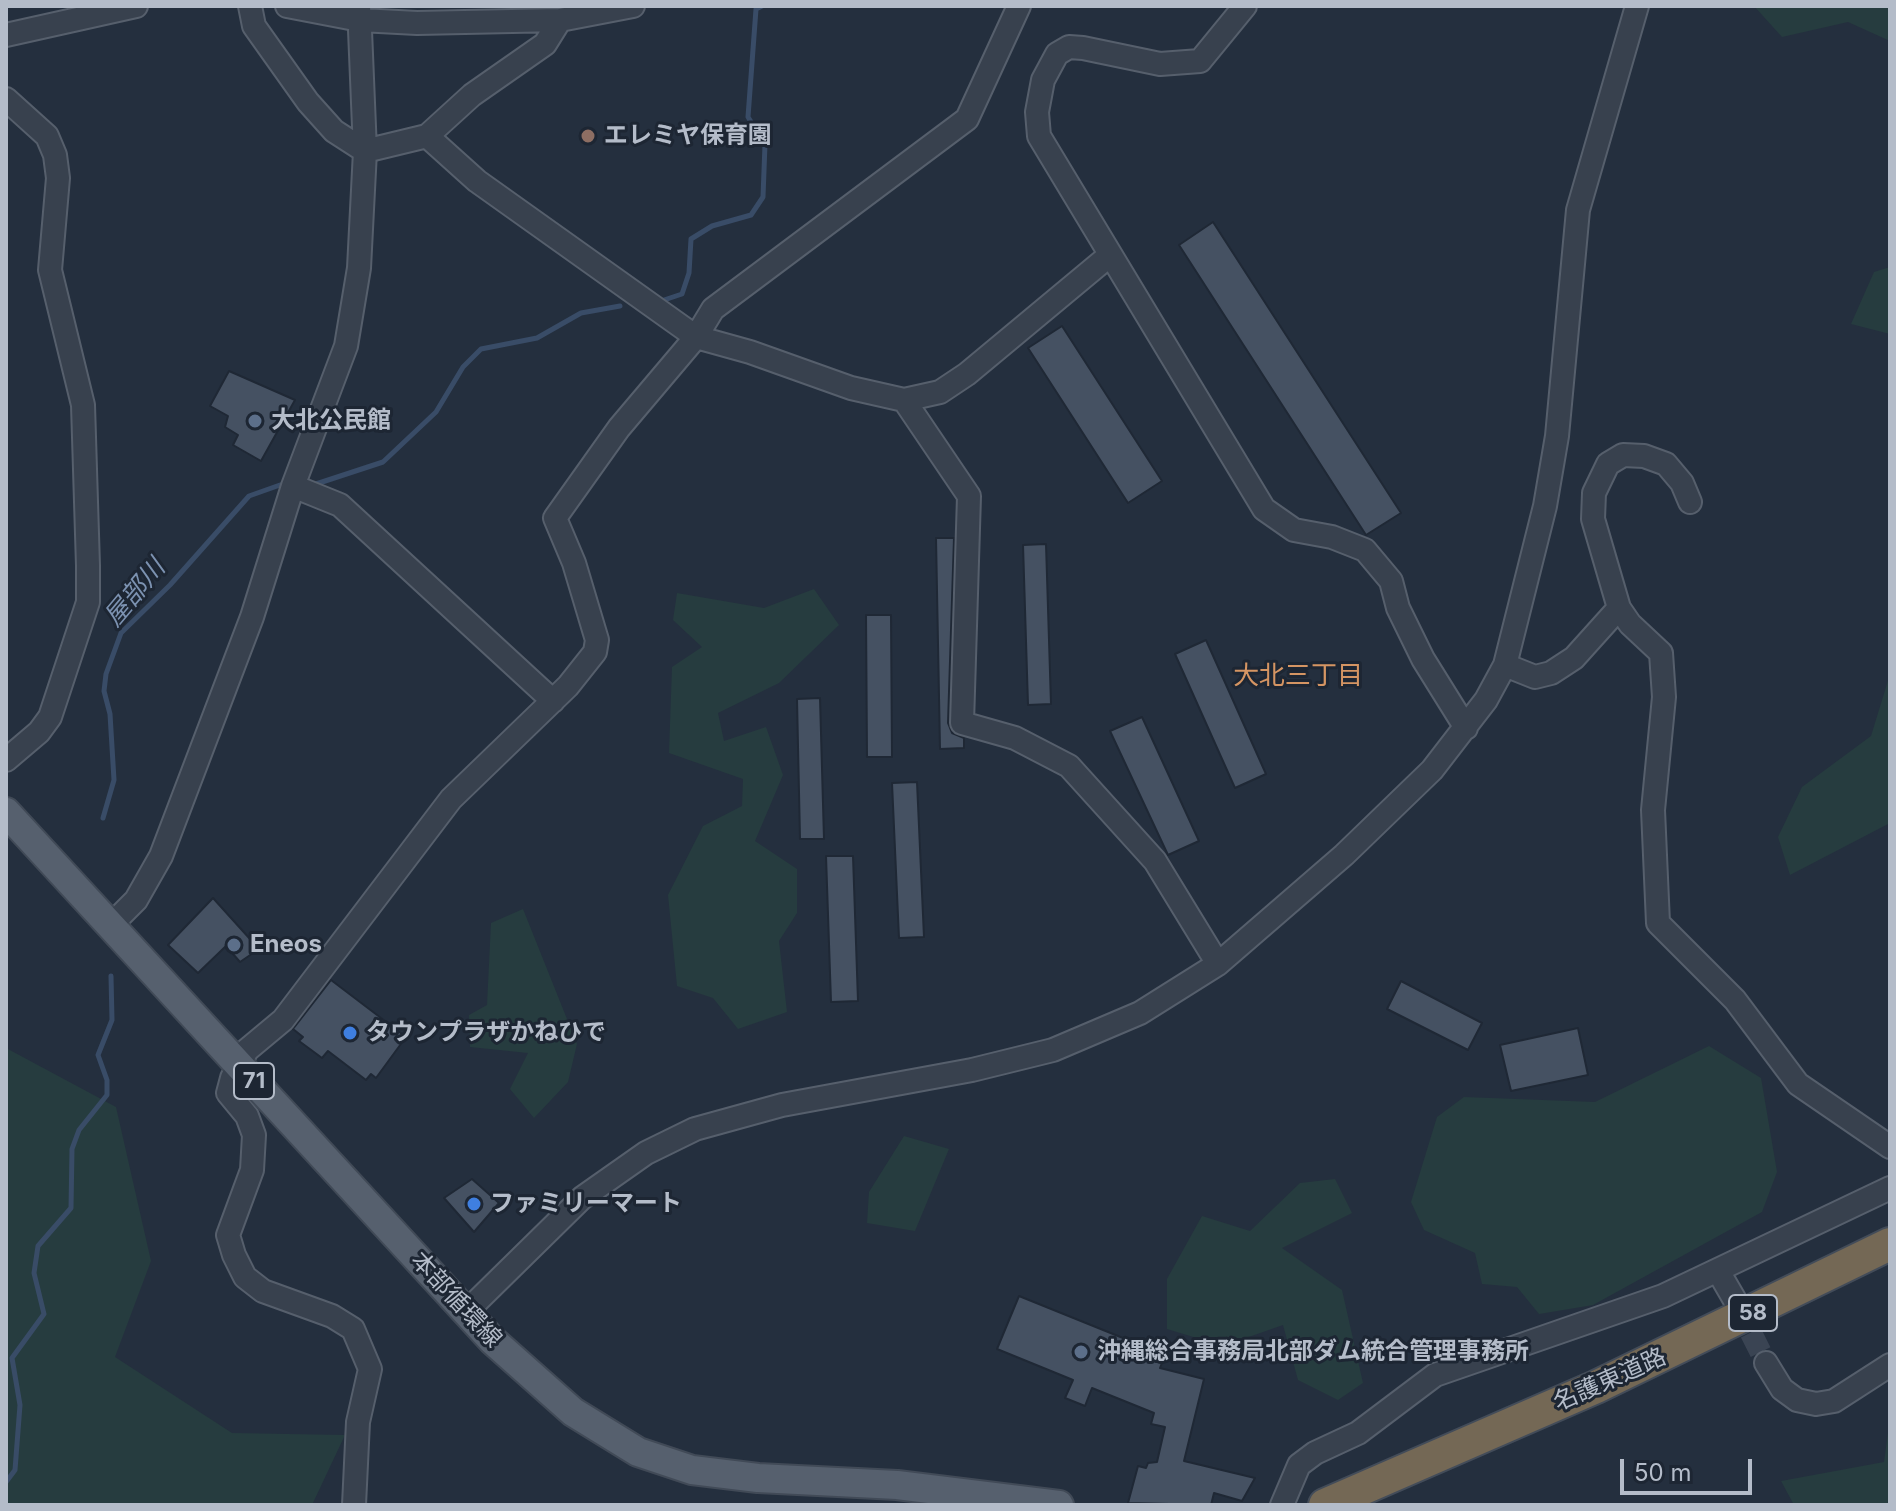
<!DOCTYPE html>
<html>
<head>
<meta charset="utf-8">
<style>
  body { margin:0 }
  #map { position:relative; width:1896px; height:1511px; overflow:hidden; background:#242f3e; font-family:Inter,sans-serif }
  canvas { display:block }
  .frame { position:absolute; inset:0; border:8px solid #b4bcc9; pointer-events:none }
  .scale { position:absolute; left:1620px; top:1459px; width:132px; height:36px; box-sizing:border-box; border:4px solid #b4bcc9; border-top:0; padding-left:10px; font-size:24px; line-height:28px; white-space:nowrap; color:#b4bcc9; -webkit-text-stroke:6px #1d2633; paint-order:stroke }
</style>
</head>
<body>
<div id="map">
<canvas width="1896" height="1511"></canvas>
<div class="frame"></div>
<div class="scale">50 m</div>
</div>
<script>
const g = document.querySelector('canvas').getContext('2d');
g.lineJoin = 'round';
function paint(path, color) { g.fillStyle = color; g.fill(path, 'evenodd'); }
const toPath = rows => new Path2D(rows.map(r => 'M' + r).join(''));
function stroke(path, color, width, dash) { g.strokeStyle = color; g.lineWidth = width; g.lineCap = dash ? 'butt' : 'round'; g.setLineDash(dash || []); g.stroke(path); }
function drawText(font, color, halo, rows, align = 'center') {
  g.font = font + ' Inter,"Noto Sans JP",sans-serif'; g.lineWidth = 6; g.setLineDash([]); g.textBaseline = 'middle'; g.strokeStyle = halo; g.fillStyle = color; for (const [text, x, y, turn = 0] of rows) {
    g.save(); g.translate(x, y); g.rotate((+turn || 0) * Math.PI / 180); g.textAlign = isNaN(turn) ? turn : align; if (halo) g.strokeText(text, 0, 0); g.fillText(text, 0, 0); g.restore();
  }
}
paint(toPath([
  [1754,6,1890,6,1890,41,1848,22,1782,37],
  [1890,267,1890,334,1851,324,1874,272],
  [814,589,839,625,779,683,718,713,724,741,766,727,783,775,755,841,797,869,797,913,779,941,787,1012,738,1029,713,998,677,986,668,895,703,826,742,806,743,779,669,753,672,667,702,647,673,620,677,593,764,608],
  [1890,674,1890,823,1790,875,1778,837,1802,787,1871,736],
  [523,909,577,1044,568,1082,534,1118,510,1089,528,1053,470,1047,469,1015,487,1005,491,923],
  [1709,1046,1761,1078,1777,1172,1762,1212,1593,1305,1539,1314,1517,1287,1482,1284,1475,1253,1424,1230,1411,1202,1437,1117,1464,1097,1595,1102],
  [6,1048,116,1107,151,1261,115,1357,232,1433,345,1435,312,1505,6,1505],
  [904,1136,949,1149,915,1231,867,1223,869,1192],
  [1335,1179,1352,1213,1282,1248,1342,1290,1363,1383,1338,1400,1298,1380,1283,1325,1223,1346,1167,1329,1167,1279,1202,1216,1250,1231,1300,1183],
  [1890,1418,1890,1505,1794,1505,1781,1481,1884,1462]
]), '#263c3f');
stroke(toPath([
  [661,301,682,294,689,273,691,239,712,226,751,215,763,197,765,144,748,117,756,9,762,6],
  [316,484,383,462,436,412,463,367,481,349,537,338,581,313,620,306],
  [103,818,114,780,110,714,104,691,106,674,121,633,170,585,249,496,280,485],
  [6,1482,15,1470,20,1405,12,1358,44,1314,34,1273,38,1246,71,1208,72,1149,79,1130,107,1095,107,1080,98,1055,112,1020,111,976]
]), '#394c67', 5);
const building = toPath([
  [1213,222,1401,513,1366,535,1179,245,1213,222],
  [1062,326,1162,481,1128,503,1028,348,1062,326],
  [229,371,295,400,261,461,233,445,238,435,225,427,228,416,210,406,229,371],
  [936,538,954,538,948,723,952,733,964,738,964,748,940,749,936,538],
  [1046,544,1051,704,1028,705,1023,545,1046,544],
  [866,615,891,615,892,757,867,757,866,615],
  [1206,640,1266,774,1235,788,1175,654,1206,640],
  [820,698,824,839,800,839,797,699,820,698],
  [1142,717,1199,841,1168,855,1110,731,1142,717],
  [917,782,924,937,899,938,892,783,917,782],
  [826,856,853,856,858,1001,831,1002,826,856],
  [213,898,259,949,240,962,226,946,198,973,168,945,213,898],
  [331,980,406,1037,376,1078,371,1074,366,1080,328,1051,322,1058,299,1041,303,1037,293,1029,331,980],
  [1401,981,1482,1023,1468,1050,1387,1009,1401,981],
  [1578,1028,1588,1075,1511,1091,1500,1045,1578,1028],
  [472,1179,499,1203,474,1232,444,1198,472,1179],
  [1019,1296,1165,1355,1160,1368,1204,1379,1184,1461,1255,1478,1242,1501,1214,1493,1211,1505,1128,1503,1138,1466,1146,1468,1148,1463,1157,1462,1165,1427,1151,1424,1154,1413,1092,1388,1085,1406,1065,1398,1073,1380,997,1349,1019,1296]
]);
paint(building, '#455162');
stroke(building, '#1f2835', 2);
stroke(toPath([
  [1736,1303,1766,1363]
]), '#3a4453', 22, [22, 11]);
const minor = toPath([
  [250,6,254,26,308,102,334,131,365,151,427,136,472,95,545,44,560,20],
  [287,6,360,20,417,23,560,20,633,6],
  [1245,6,1200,61,1160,64,1083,48,1069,47,1057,54,1043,80,1037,112,1039,136,1264,509,1294,530,1332,537,1365,550,1391,581,1398,608,1423,659,1466,728],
  [6,35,136,6],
  [6,99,47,136,55,155,58,178,50,270,83,405,88,566,88,602,50,717,39,732,6,760],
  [427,136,477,181,696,337,750,352,851,388,904,400,940,392,967,374,1110,255],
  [904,400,969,496,962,723,1015,738,1069,766,1155,861,1218,964],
  [293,486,340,505,553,701],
  [1690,502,1682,483,1666,464,1644,456,1623,455,1608,464,1594,493,1593,519,1619,608,1630,624,1661,653,1664,697,1653,810,1658,923,1735,1000,1798,1084,1890,1147],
  [1505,665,1535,677,1551,673,1574,658,1619,608],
  [109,927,136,900,161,856,252,617,293,486,346,346,359,268,365,151,359,6],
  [1718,1271,1736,1302],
  [466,1312,582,1198,646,1153,695,1129,782,1105,972,1070,1053,1050,1140,1013,1218,964,1344,855,1432,770,1486,700,1505,665,1545,506,1557,436,1578,210,1637,6],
  [1766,1363,1782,1389,1797,1400,1816,1404,1834,1401,1890,1365],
  [354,1505,358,1422,370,1369,353,1329,332,1316,263,1291,245,1277,234,1255,228,1235,252,1170,254,1135,247,1116,228,1093,232,1078,247,1050,283,1020,451,799,568,686,595,652,597,640,574,563,555,518,619,428,696,337,713,309,967,119,1019,6],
  [1282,1505,1299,1465,1315,1453,1358,1433,1435,1375,1663,1296,1890,1188]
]);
const major = toPath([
  [6,812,492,1340,573,1412,638,1452,692,1470,758,1478,897,1485,1059,1505]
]);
const highway = toPath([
  [1325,1505,1596,1387,1890,1244]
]);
stroke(minor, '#565f6c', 26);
stroke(major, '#414a57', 32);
stroke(highway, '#434c59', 36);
stroke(minor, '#38414e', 22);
stroke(major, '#56606e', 28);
stroke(highway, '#746855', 32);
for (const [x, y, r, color] of [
  [588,136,8,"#8d6e63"],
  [255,421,8,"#5c6f8a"],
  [234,945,8,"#5c6f8a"],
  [350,1033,8,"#3f7fe0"],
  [474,1204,8,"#3f7fe0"],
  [1081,1352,8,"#5c6f8a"]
]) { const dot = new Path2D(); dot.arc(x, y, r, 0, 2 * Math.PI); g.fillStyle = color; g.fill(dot); stroke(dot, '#1d2633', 3); }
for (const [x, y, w] of [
  [254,1081,40],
  [1753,1313,48]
]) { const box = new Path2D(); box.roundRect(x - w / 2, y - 18, w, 36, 6); g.fillStyle = '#1d2633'; g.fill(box); stroke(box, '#b4bcc9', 2); }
drawText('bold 22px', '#b4bcc9', null, [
  ["71",254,1081],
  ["58",1753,1313]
]);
drawText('bold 24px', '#b4bcc9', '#1d2633', [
  ["エレミヤ保育園",604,136],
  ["大北公民館",271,421],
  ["Eneos",250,945],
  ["タウンプラザかねひで",366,1033],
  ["ファミリーマート",490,1204],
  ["沖縄総合事務局北部ダム統合管理事務所",1097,1352]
], 'left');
drawText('24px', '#b4bcc9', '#1d2633', [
  ["本部循環線",456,1300,47],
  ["名護東道路",1610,1380,-24]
]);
drawText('italic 26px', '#7c92b1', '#1d2633', [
  ["屋部川",135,593,-50]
]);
drawText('26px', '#d59563', '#1d2633', [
  ["大北三丁目",1298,676]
]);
</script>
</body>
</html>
